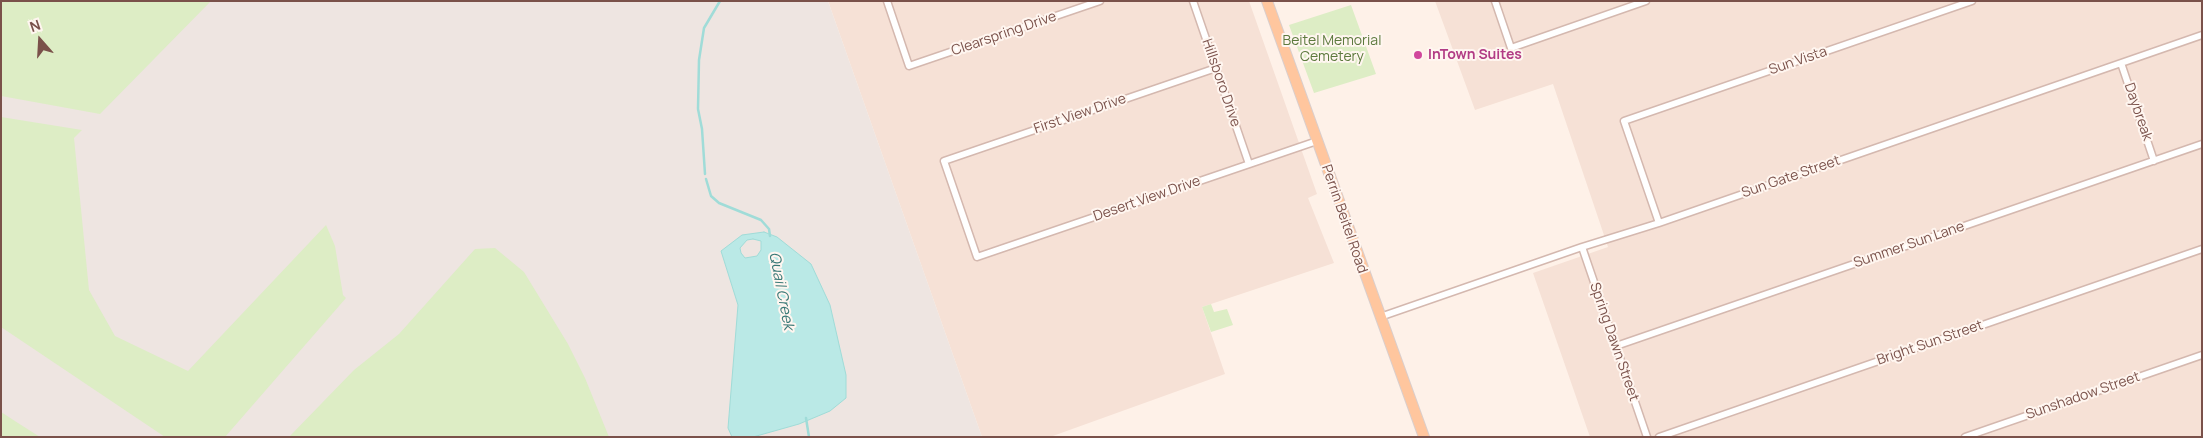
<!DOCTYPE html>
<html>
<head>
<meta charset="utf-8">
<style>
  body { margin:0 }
  #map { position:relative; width:2203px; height:438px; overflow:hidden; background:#fef1e8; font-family:Manrope,sans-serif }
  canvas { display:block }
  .frame { position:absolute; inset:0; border:2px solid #7a514a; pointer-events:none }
  .north { position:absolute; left:15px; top:15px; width:50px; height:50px; -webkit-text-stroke:4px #fff6f0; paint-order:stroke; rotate:341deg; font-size:14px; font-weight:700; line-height:20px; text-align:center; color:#7a514a }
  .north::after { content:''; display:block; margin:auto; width:18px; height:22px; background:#7a514a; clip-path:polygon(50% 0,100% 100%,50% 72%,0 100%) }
</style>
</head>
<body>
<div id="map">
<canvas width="2203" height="438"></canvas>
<div class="frame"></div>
<div class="north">N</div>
</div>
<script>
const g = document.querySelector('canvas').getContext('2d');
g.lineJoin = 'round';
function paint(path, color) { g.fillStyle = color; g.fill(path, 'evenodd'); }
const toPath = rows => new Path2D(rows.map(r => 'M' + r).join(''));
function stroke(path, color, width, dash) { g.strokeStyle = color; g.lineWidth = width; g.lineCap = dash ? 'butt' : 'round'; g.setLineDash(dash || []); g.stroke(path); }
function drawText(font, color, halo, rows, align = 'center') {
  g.font = font + ' Manrope,sans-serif'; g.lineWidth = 4; g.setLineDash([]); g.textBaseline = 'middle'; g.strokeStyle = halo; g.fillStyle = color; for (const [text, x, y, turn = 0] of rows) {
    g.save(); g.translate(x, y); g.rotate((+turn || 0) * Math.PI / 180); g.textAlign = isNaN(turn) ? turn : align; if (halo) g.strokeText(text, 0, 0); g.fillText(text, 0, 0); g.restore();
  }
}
paint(toPath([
  [828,1,1249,1,1317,194,1308,198,1334,263,1202,307,1225,374,1050,437,982,437],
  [1435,1,2202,1,2202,437,1590,437,1533,273,1608,247,1553,84,1475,110]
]), '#f6e1d6');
paint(toPath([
  [1,1,828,1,982,437,1,437]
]), '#eee5e1');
paint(toPath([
  [1,1,211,1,100,114,1,96],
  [1351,5,1376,74,1314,93,1289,25],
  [1,117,82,130,74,138,89,290,115,336,188,371,326,225,335,246,343,295,346,298,225,437,165,437,1,327],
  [495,248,524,272,568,344,585,378,609,437,289,437,354,370,399,334,475,249],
  [1211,304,1214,312,1227,309,1233,325,1211,332,1202,307],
  [1,412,18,423,40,437,1,437]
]), '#ddedc5');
const water = toPath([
  [764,232,777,237,811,264,830,305,846,375,846,398,830,411,799,424,753,437,732,437,728,428,738,305,721,251,742,235,764,232],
  [753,239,761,241,761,250,757,256,745,258,741,253,740,248,747,240,753,239]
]);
paint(water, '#bae9e6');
stroke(water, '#a0dcd8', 1);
stroke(toPath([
  [705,174,702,129,698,109,699,60,704,28,720,1],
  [706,179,711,196,719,203,761,220,769,229,770,236],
  [806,418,809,437]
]), '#a0dcd8', 2.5);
const minor = toPath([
  [887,1,909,66,1100,1],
  [1193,1,1249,164],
  [1495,1,1511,48,1646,1],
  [2121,63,2154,161],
  [1216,68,944,161,977,257,1317,141],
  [1659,223,1624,121,1972,1],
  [1582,247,1647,437],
  [1380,317,1582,247,1659,223,2202,35],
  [1616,346,2202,144],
  [1659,437,2202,249],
  [1965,437,2202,355]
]);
const primary = toPath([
  [1267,1,1424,437]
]);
stroke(minor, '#d4b8af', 9);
stroke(primary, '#dacecc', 12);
stroke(minor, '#fff', 6);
stroke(primary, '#ffc69e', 10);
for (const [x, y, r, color] of [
  [1418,55,5,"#d1479c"]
]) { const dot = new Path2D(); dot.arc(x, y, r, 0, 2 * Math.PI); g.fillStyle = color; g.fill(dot); stroke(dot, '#fff6f0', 2); }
drawText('14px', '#7a514a', '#fff6f0', [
  ["Clearspring Drive",1004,34,-19],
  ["Sun Vista",1798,61,-19],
  ["Hillsboro Drive",1221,83,71],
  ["Daybreak",2138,112,71],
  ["First View Drive",1080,114,-19],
  ["Sun Gate Street",1791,177,-19],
  ["Desert View Drive",1147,199,-19],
  ["Perrin Beitel Road",1344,219,71],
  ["Summer Sun Lane",1909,245,-19],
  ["Spring Dawn Street",1614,342,71],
  ["Bright Sun Street",1930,343,-19],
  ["Sunshadow Street",2083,396,-19]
]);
drawText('14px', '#5d7a3e', '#fff6f0', [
  ["Beitel Memorial",1332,41],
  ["Cemetery",1332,57]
]);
drawText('bold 14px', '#b23c85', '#fff6f0', [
  ["InTown Suites",1428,55]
], 'left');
drawText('italic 15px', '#397976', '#fff6f0', [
  ["Quail Creek",781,291,79]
]);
</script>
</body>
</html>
